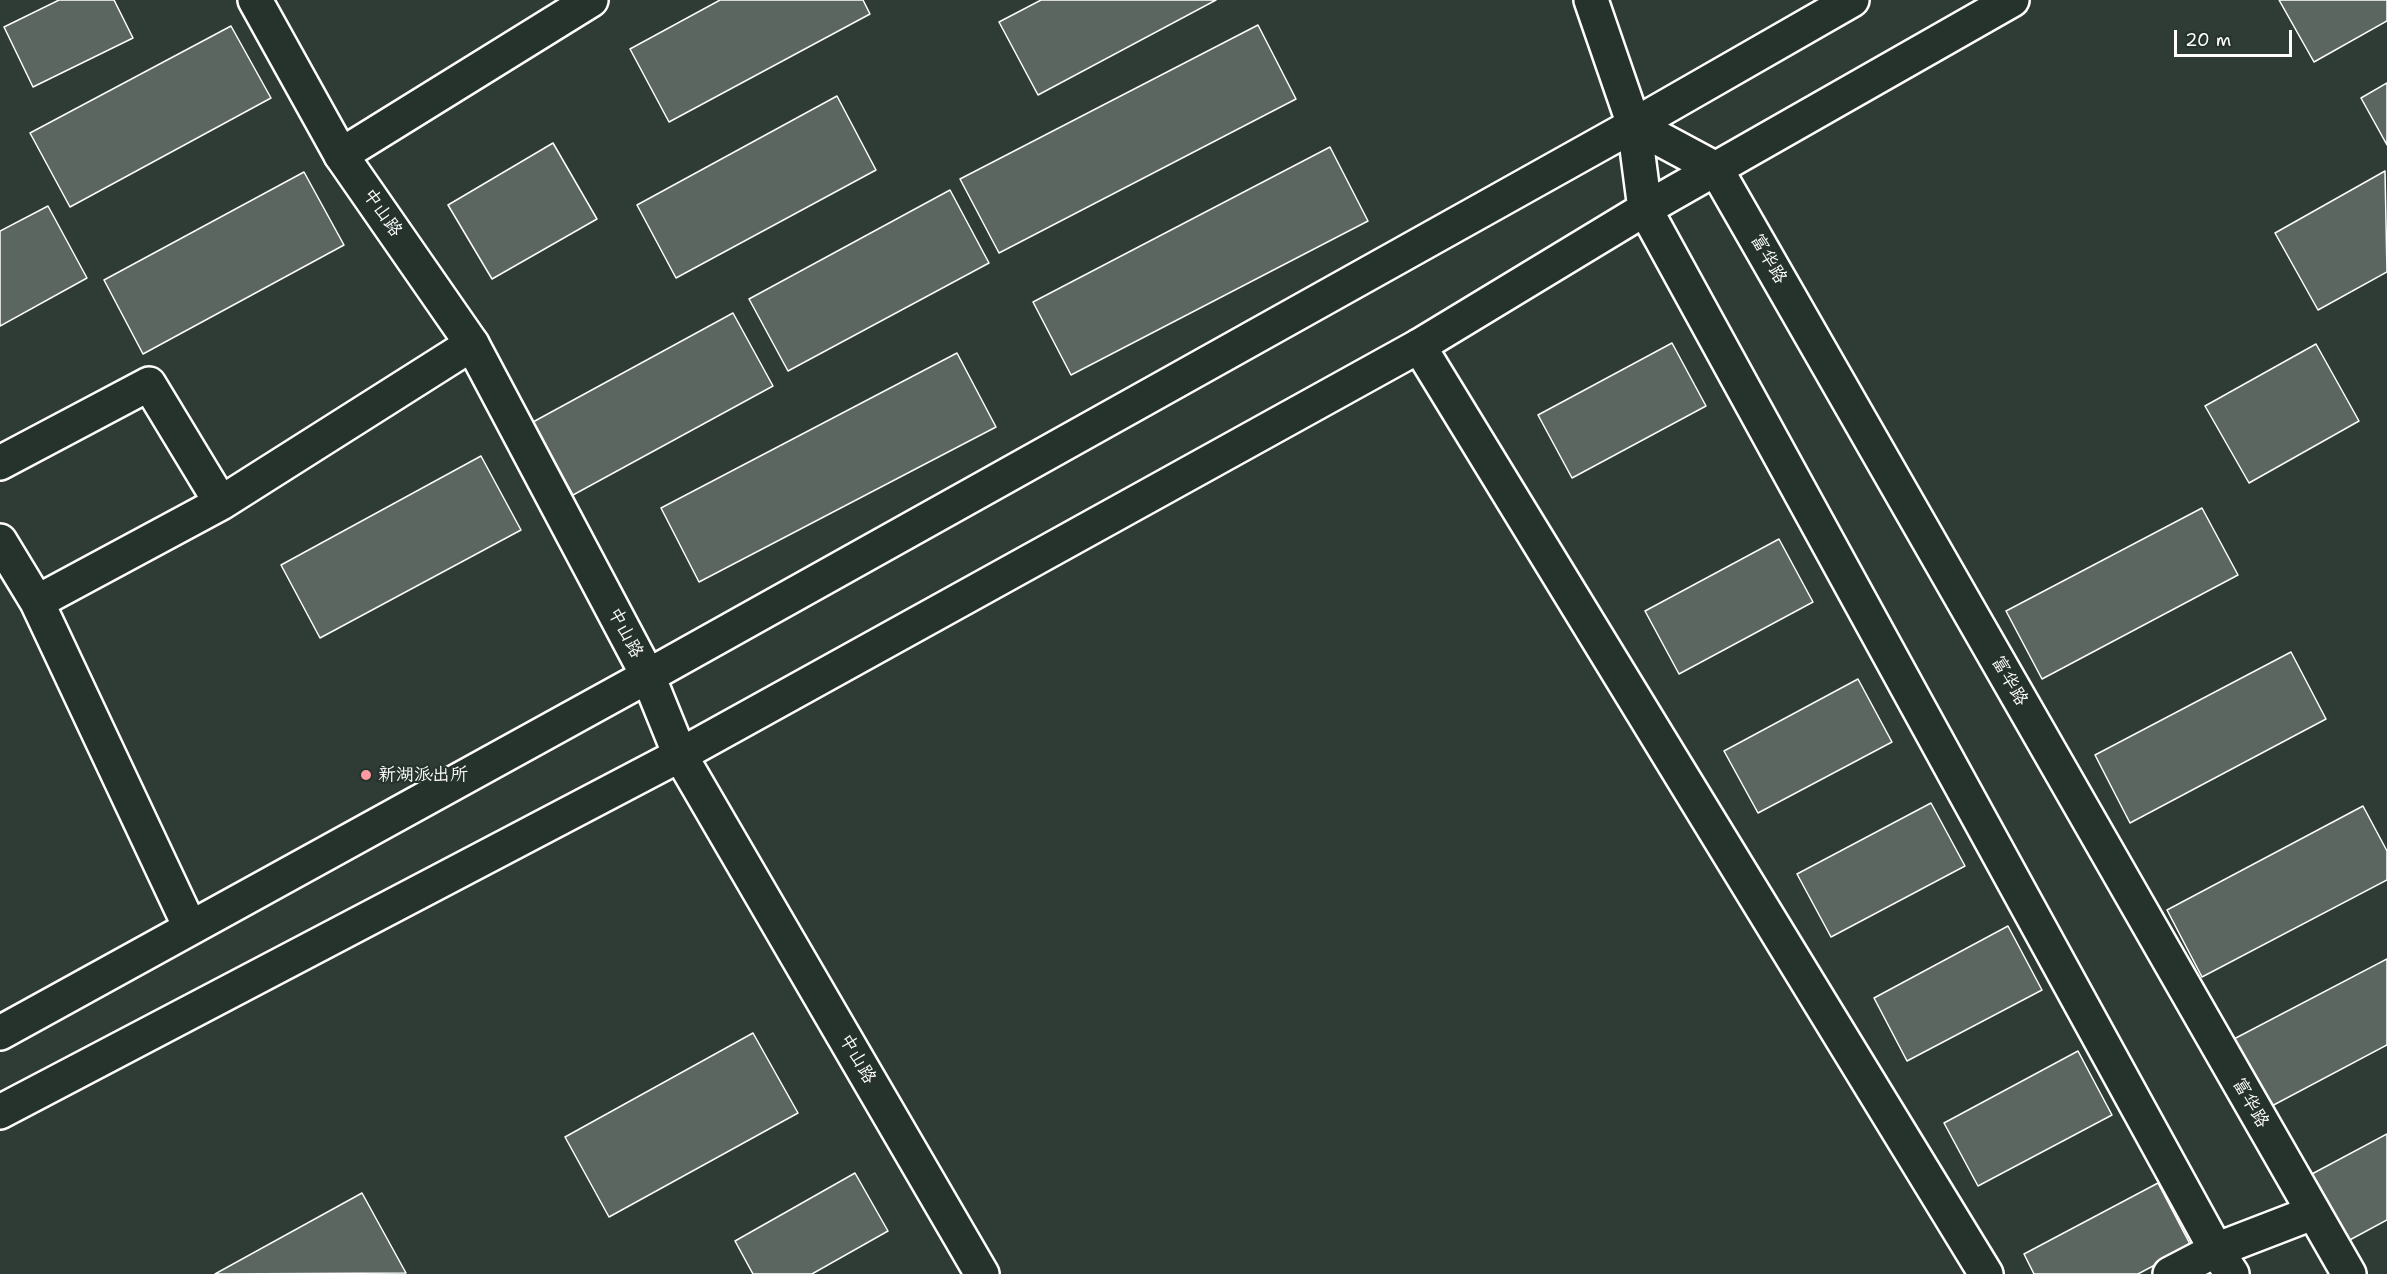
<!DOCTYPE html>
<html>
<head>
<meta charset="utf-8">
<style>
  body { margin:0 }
  #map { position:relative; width:2387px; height:1274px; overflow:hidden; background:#2f3b35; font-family:"Shantell Sans",sans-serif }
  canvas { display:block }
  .scale { position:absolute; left:2174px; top:30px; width:118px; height:27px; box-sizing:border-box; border:3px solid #fff; border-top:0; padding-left:8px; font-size:18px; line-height:21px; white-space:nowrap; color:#fff; -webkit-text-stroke:4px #26332d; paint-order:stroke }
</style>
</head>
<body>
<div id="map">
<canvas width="2387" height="1274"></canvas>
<div class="scale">20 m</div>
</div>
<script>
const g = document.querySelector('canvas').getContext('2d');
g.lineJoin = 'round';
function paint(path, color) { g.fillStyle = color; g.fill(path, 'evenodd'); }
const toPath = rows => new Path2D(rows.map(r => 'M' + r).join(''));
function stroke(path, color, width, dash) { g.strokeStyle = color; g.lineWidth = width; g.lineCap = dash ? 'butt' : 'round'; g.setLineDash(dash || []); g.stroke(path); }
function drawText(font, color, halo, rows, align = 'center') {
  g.font = font + ' "Shantell Sans","LXGW WenKai TC",sans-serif'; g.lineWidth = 4.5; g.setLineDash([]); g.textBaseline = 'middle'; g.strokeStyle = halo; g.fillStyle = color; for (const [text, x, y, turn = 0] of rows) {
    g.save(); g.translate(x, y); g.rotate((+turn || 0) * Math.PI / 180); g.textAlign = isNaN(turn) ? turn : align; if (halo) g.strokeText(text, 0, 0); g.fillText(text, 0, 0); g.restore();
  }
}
const building = toPath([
  [59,0,114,0,133,38,33,87,4,27,59,0],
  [720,0,863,0,870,14,669,122,630,49,720,0],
  [1041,0,1216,0,1038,95,999,22,1041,0],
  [2279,0,2387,0,2387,21,2314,62,2279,0],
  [1258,25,1296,99,999,253,960,179,1258,25],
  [231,26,271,98,70,207,30,133,231,26],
  [2387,83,2387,145,2361,98,2387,83],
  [837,96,876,170,676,278,637,205,837,96],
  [553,143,597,219,492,279,448,205,553,143],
  [1330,147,1368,221,1071,375,1033,302,1330,147],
  [2385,171,2387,272,2318,310,2275,233,2385,171],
  [304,172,344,245,143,354,104,280,304,172],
  [950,190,989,263,788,371,749,299,950,190],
  [48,206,87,278,0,326,0,231,48,206],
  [733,313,773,386,573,495,533,422,733,313],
  [1672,343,1706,406,1572,478,1538,415,1672,343],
  [2316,344,2359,421,2249,483,2205,406,2316,344],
  [957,353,996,427,699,582,661,508,957,353],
  [481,456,521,530,320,638,281,565,481,456],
  [2202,508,2238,575,2042,679,2006,611,2202,508],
  [1779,539,1813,602,1679,674,1645,611,1779,539],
  [2291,652,2326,719,2130,823,2095,755,2291,652],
  [1858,679,1892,742,1758,813,1724,751,1858,679],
  [1931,803,1965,866,1831,937,1797,874,1931,803],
  [2363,806,2387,851,2387,880,2202,977,2167,910,2363,806],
  [2008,926,2042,990,1907,1061,1874,998,2008,926],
  [2387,959,2387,1045,2268,1108,2232,1040,2387,959],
  [753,1033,798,1113,609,1217,565,1137,753,1033],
  [2078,1051,2112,1115,1978,1186,1944,1123,2078,1051],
  [2387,1134,2387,1220,2346,1242,2310,1175,2387,1134],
  [855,1173,888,1231,812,1274,753,1274,735,1241,855,1173],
  [2158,1183,2191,1246,2138,1274,2034,1274,2024,1254,2158,1183],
  [362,1193,406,1273,215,1274,362,1193]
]);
paint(building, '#5b6661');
stroke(building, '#fff', 1.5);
const minor = toPath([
  [341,155,591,0],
  [1419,346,1986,1274],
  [0,463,149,384,221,503],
  [0,541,37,602,190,927],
  [37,602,221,503,472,344],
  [2170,1274,2216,1250,2312,1213]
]);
const tertiary = toPath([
  [255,0,341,155,472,344,648,676,680,755,982,1274],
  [1591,0,1634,125,1645,209,2216,1250,2232,1274],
  [1634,125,1716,169,2349,1274],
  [0,1033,648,676,1634,125,1852,0],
  [0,1112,680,755,1419,346,1645,209,2012,0]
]);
stroke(minor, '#fff', 38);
stroke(tertiary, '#fff', 38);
stroke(minor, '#26332d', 33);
stroke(tertiary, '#26332d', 33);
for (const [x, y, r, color] of [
  [366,775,6,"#ff9aa2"]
]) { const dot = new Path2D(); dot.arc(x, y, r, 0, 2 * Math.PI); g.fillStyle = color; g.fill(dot); stroke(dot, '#26332d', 2); }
drawText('18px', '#fff', '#26332d', [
  ["中山路",382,213,55],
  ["富华路",1768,259,60],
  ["中山路",625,633,62],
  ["富华路",2009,681,60],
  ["中山路",857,1059,60],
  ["富华路",2250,1103,60]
]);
drawText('18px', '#fff', '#26332d', [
  ["新湖派出所",378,775]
], 'left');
</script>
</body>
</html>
